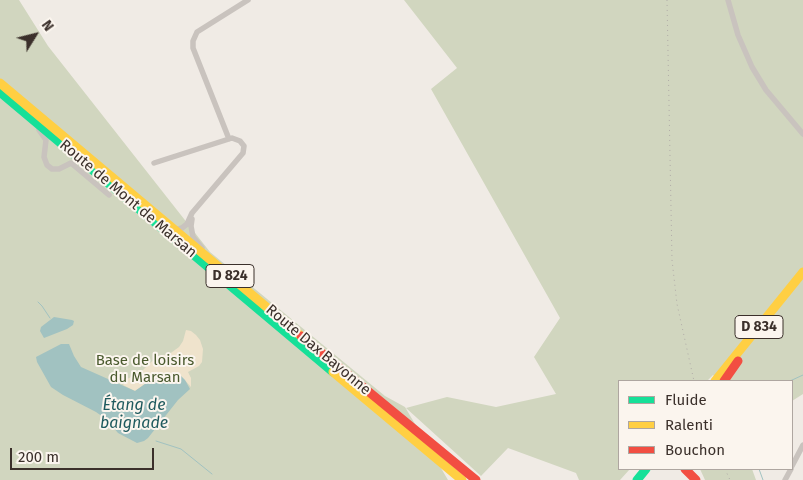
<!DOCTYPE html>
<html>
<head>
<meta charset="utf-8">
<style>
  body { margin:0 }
  #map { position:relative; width:803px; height:480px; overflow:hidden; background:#f0ebe5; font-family:"Fira Sans",sans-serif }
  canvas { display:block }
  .legend { position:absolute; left:618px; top:380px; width:175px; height:90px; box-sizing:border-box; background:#fbf5ee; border:1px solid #aea6a0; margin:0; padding:6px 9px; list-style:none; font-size:15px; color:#3b302b }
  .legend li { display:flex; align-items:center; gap:10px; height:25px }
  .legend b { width:25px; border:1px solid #aea6a0 }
  .north { position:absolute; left:10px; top:10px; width:50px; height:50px; -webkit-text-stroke:4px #fbf5ee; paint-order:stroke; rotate:54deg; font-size:14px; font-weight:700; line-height:20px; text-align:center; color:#3b302b }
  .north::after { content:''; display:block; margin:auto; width:18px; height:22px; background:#3b302b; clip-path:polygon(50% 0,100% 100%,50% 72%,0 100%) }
  .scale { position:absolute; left:10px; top:448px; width:144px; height:22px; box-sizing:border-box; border:2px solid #3b302b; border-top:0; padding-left:6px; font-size:15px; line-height:18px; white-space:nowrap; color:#3b302b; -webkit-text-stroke:4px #fbf5ee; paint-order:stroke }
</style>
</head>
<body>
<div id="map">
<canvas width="803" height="480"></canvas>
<ul class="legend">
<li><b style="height:6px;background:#16e098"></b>Fluide</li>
<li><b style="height:6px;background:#ffcf43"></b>Ralenti</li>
<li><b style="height:6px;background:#f24e42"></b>Bouchon</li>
</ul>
<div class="north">N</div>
<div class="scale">200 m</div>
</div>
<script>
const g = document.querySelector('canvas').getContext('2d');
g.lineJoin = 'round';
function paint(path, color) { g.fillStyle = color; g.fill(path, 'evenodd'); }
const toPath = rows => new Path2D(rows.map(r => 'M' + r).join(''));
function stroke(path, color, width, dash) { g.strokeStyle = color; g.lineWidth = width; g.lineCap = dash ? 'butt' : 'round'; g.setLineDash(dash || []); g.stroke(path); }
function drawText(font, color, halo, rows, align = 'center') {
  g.font = font + ' "Fira Sans",sans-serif'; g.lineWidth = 4; g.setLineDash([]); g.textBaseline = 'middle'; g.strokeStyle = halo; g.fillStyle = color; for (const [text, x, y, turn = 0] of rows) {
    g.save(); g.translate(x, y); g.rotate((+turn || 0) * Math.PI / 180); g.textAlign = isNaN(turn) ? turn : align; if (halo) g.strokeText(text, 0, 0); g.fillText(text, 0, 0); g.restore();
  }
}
paint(toPath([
  [0,0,19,0,48,46,210,252,385,396,405,407,448,480,0,480],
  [404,0,803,0,803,394,792,401,792,381,720,381,713,375,707,381,619,381,619,469,630,469,620,480,579,480,576,473,508,448,481,476,406,408,447,397,496,407,556,394,534,357,560,318,431,89,457,68],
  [700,469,752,469,756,480,705,480]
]), '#d1d6bf');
paint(toPath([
  [186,330,191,331,196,335,200,340,203,349,202,362,199,366,188,372,191,378,191,387,181,376,173,374,152,379,135,391,123,385,127,379,140,373,151,362,162,355,168,355,179,347,183,341]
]), '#efe3cc');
paint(toPath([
  [54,317,72,320,74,321,73,325,67,329,44,338,40,331,41,327],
  [61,344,69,344,74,356,81,367,135,391,152,379,169,374,181,376,185,380,190,389,178,400,148,438,144,441,137,443,118,433,106,419,96,412,63,395,51,387,37,362,36,357]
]), '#a1c2c1');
stroke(toPath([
  [38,302,42,306,50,318],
  [790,381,803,375],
  [156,441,181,449,212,474],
  [759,469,763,480]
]), '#a1c2c1', 1);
stroke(toPath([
  [728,0,738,35,752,67,766,90,803,134],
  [39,130,46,140,44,157,47,165,52,169,59,169,71,163,109,195],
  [229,139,193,48,193,41,197,32,248,0],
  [154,163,232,138,240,141,244,146,243,153,192,213,187,224,182,228,175,230],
  [192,219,191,226,193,237,202,248],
  [792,466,803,445],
  [785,480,791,469]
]), '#c9c3be', 5.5);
stroke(toPath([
  [0,92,333,372],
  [637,480,646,469]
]), '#16e098', 9);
stroke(toPath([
  [0,83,301,336],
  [333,372,462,480],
  [715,381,803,272]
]), '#ffcf43', 9);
stroke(toPath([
  [301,336,476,480],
  [724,381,738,361],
  [685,469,696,480]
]), '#f24e42', 9);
stroke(toPath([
  [667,0,672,260,677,304,694,381],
  [725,469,730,480]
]), '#b1aca8', 1, [1, 4]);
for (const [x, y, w] of [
  [230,276,48],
  [759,327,48]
]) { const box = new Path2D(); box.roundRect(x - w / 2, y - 11.5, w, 23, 4); g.fillStyle = '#fbf5ee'; g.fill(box); stroke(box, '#3b302b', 1); }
drawText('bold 14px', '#3b302b', null, [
  ["D 824",230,276],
  ["D 834",759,327]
]);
drawText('15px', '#3b302b', '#fbf5ee', [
  ["Route de Mont de Marsan",128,199,40],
  ["Route Dax Bayonne",318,350,40]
]);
drawText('15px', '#4a5a2e', '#fbf5ee', [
  ["Base de loisirs",145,361],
  ["du Marsan",145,378]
]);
drawText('italic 16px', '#1f5a5e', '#fbf5ee', [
  ["Étang de",134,406],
  ["baignade",134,424]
]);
</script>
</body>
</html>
